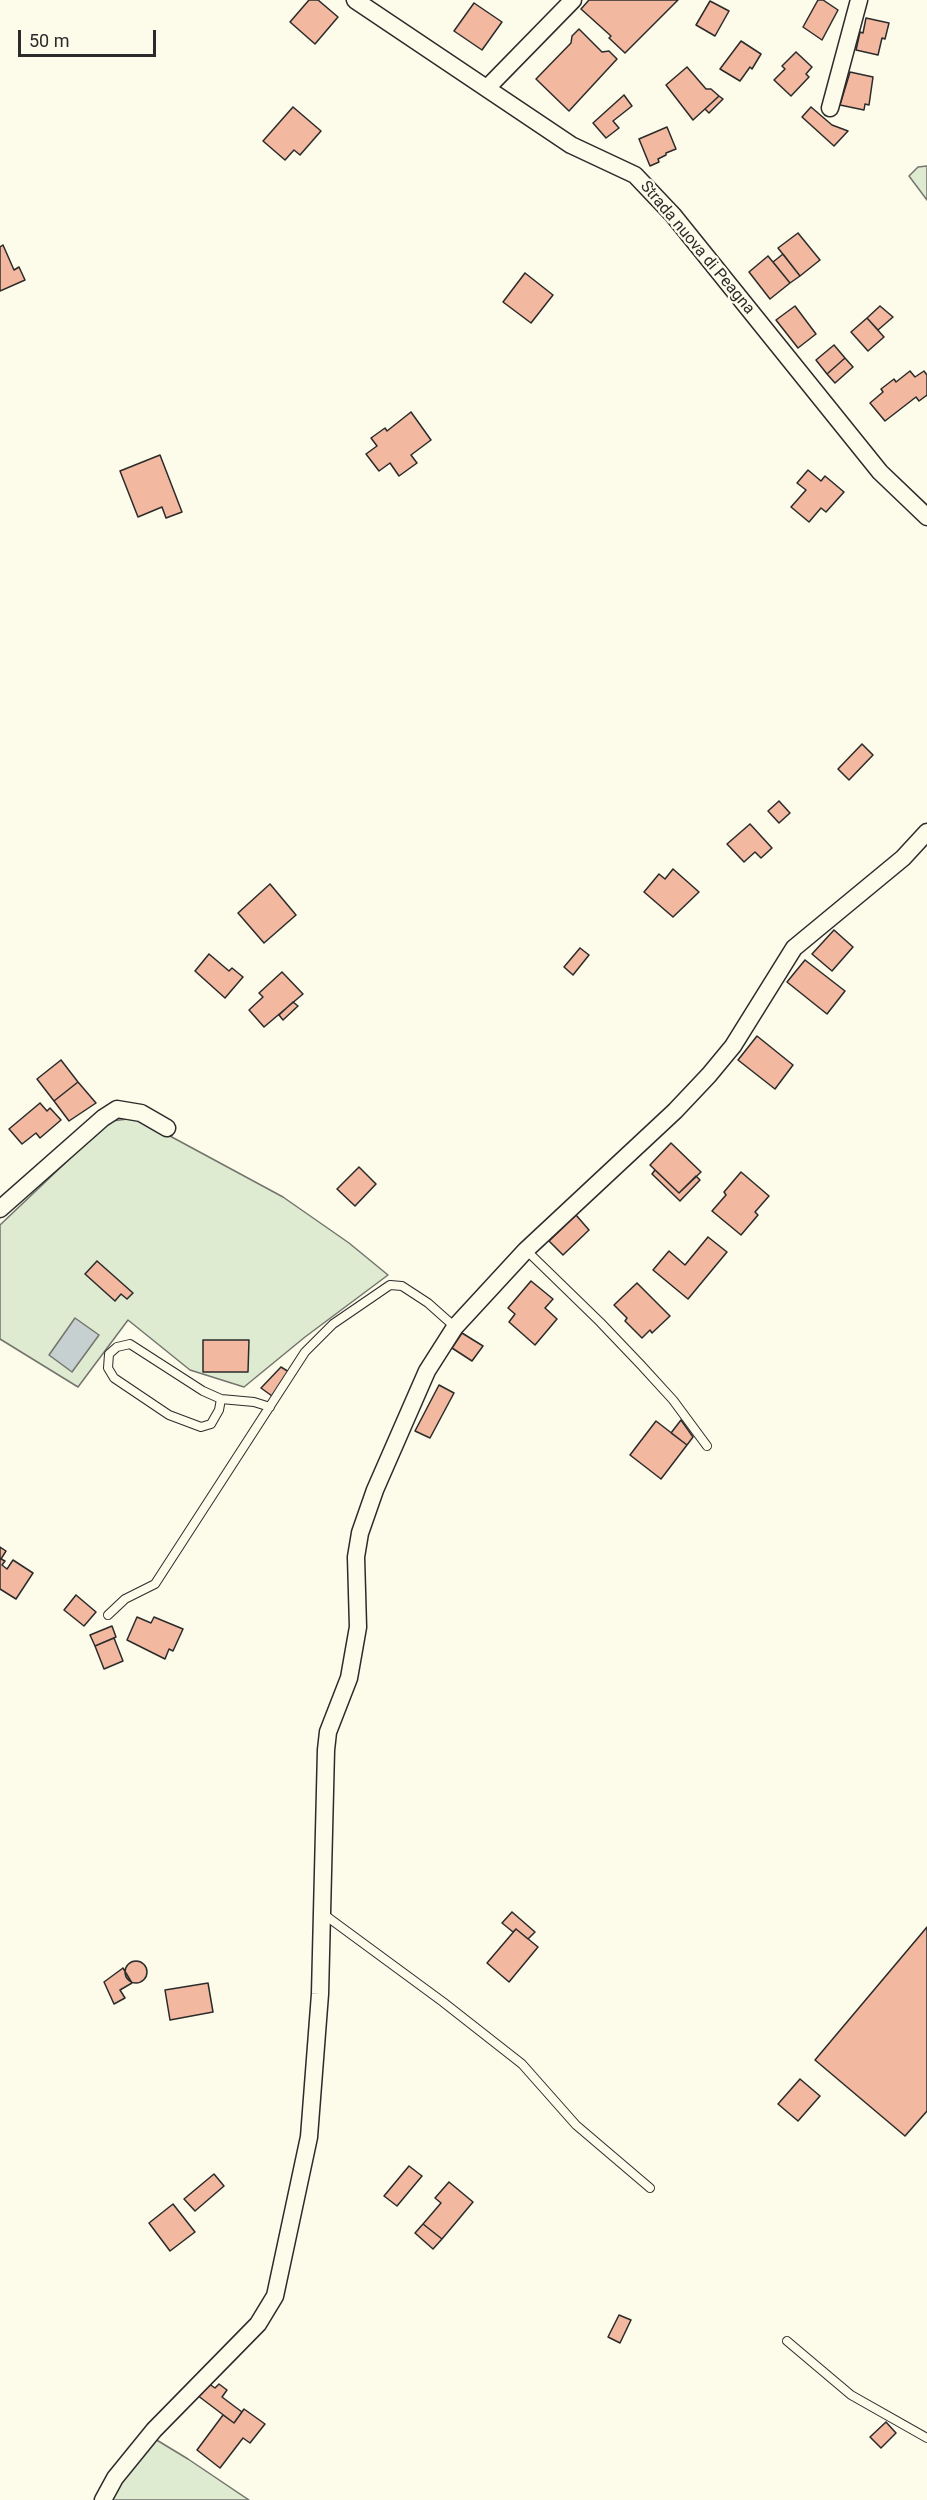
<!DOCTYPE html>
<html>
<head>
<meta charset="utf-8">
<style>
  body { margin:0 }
  #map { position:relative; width:927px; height:2500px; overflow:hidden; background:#fdfbea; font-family:Roboto,sans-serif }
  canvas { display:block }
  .scale { position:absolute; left:18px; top:30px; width:138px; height:27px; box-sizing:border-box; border:3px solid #2b2b2b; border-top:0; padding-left:8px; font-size:18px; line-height:21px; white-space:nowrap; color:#2b2b2b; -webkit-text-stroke:4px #fdfbea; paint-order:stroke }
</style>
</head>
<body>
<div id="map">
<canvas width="927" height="2500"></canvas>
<div class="scale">50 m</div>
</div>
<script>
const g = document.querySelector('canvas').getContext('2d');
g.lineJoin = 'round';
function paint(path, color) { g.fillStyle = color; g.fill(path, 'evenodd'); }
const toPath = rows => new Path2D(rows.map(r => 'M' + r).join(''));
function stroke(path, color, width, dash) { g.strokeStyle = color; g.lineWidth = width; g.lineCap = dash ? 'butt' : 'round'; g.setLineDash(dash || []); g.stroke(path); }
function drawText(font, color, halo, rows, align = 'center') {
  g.font = font + ' Roboto,sans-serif'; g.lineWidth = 4.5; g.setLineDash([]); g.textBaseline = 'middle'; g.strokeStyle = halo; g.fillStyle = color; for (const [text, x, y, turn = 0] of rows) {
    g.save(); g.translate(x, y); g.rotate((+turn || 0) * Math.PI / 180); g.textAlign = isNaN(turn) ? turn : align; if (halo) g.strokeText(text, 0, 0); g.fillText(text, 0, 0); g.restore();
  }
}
const green = toPath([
  [927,166,927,200,909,176,918,167,927,166],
  [128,1119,144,1122,283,1197,349,1243,388,1275,305,1337,244,1387,190,1370,128,1320,78,1387,0,1339,0,1225,101,1129,111,1121,128,1119],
  [155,2439,188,2459,249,2500,109,2500,118,2483,155,2439]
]);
paint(green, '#deebd1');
stroke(green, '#74746e', 1.5);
const water = toPath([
  [75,1318,99,1335,72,1372,49,1355,75,1318]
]);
paint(water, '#c7d0d0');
stroke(water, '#74746e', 1.5);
const building = toPath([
  [309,0,318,0,338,17,315,44,290,22,309,0],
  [589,0,678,0,625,53,609,38,611,36,581,9,589,0],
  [818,0,823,0,838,10,822,40,803,27,818,0],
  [710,1,729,11,715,36,696,25,710,1],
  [474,3,502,22,482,50,454,31,474,3],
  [866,18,889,23,885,39,882,38,878,55,856,50,860,32,863,33,866,18],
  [579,29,602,52,609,51,617,59,569,111,536,79,571,43,572,36,579,29],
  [741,41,761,54,752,69,750,67,740,81,720,69,741,41],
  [796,52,812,67,806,74,809,77,791,96,774,80,785,69,782,66,796,52],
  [687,67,706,89,711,89,719,96,693,120,666,85,687,67],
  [850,72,873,77,869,105,865,104,864,110,840,105,850,72],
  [624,95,632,106,613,121,619,128,606,138,593,123,624,95],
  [719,96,723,99,709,113,705,109,719,96],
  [293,107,321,131,300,155,294,150,285,160,263,141,293,107],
  [811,107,832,125,848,131,834,146,802,117,811,107],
  [667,127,676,149,666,153,666,155,658,159,659,162,650,166,639,139,667,127],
  [798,233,820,260,800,276,778,248,798,233],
  [3,245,14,270,19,267,25,280,0,291,0,247,3,245],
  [783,254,800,276,790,283,773,262,783,254],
  [768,256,790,283,770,299,749,272,768,256],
  [525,273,553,295,531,323,503,302,525,273],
  [795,306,816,334,798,348,776,320,795,306],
  [880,306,893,317,878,330,867,318,880,306],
  [867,318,884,337,868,351,851,332,867,318],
  [834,345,845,358,827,374,816,360,834,345],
  [845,358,853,367,835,383,827,374,845,358],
  [910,371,915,377,924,371,927,375,927,395,919,401,916,397,885,421,870,403,883,392,881,389,894,379,896,382,910,371],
  [411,412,431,440,411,455,417,463,399,476,390,463,379,471,366,454,377,446,371,438,385,428,387,431,411,412],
  [160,455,182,512,166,518,162,507,138,517,120,471,160,455],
  [808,470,821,481,825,476,844,492,826,512,821,508,809,522,791,507,806,490,797,483,808,470],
  [862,744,873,755,849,780,838,769,862,744],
  [779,801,790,813,779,823,768,811,779,801],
  [750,824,772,848,761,858,755,852,744,862,727,844,750,824],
  [673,869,699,892,673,917,644,892,659,874,665,879,673,869],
  [270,884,296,915,264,943,238,913,270,884],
  [834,930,853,947,832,971,812,954,834,930],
  [580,948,589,955,573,975,564,967,580,948],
  [209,954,229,971,232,968,243,977,225,998,195,971,209,954],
  [805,960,845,991,827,1014,787,982,805,960],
  [282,972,303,994,264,1027,249,1010,263,997,259,993,282,972],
  [293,1002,298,1006,283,1020,279,1015,293,1002],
  [757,1036,793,1065,775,1089,738,1060,757,1036],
  [61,1060,78,1082,54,1101,37,1079,61,1060],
  [78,1082,96,1103,69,1121,54,1101,78,1082],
  [40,1103,47,1111,50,1108,61,1120,40,1138,36,1133,22,1144,9,1129,40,1103],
  [671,1143,701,1172,679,1193,650,1165,671,1143],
  [359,1167,376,1184,355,1206,337,1189,359,1167],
  [655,1170,679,1193,696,1176,700,1180,680,1201,652,1174,655,1170],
  [741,1172,769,1196,755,1212,758,1215,741,1235,712,1211,726,1195,724,1192,741,1172],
  [576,1215,589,1230,563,1255,549,1241,576,1215],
  [708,1237,727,1252,688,1299,653,1270,669,1251,685,1265,708,1237],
  [97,1261,133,1293,127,1299,121,1294,115,1301,85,1274,97,1261],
  [531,1281,553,1299,545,1308,557,1319,535,1345,509,1322,515,1314,508,1308,531,1281],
  [637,1283,670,1316,652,1333,650,1330,642,1338,625,1321,627,1318,614,1305,637,1283],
  [462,1333,483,1346,472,1361,452,1348,462,1333],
  [203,1340,249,1340,248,1372,203,1372,203,1340],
  [281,1367,289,1372,272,1396,261,1388,281,1367],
  [439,1385,454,1393,430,1438,415,1431,439,1385],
  [681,1420,693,1437,687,1445,671,1433,681,1420],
  [656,1421,687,1445,661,1479,630,1455,656,1421],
  [0,1547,6,1551,1,1559,5,1561,2,1565,7,1569,13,1560,33,1573,16,1599,0,1589,0,1547],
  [76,1595,96,1612,84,1626,64,1610,76,1595],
  [137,1617,151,1623,154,1617,183,1629,173,1651,169,1649,165,1659,127,1640,137,1617],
  [112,1626,116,1637,95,1646,90,1635,112,1626],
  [114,1638,123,1661,104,1669,95,1646,114,1638],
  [512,1912,535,1932,528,1939,516,1929,513,1932,502,1923,512,1912],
  [927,1927,927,2111,905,2136,815,2060,927,1927],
  [516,1929,538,1947,509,1982,487,1963,516,1929],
  '125 1972a11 11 0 1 1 22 0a11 11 0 1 1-22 0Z',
  [123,1968,132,1983,120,1990,125,1998,114,2004,104,1982,123,1968],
  [208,1983,213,2012,170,2020,165,1990,208,1983],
  [800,2079,820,2096,798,2121,778,2104,800,2079],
  [409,2166,422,2176,397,2206,384,2196,409,2166],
  [214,2174,224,2186,195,2211,184,2199,214,2174],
  [449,2182,473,2202,442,2239,423,2224,441,2203,435,2198,449,2182],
  [173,2204,195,2232,170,2251,149,2223,173,2204],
  [423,2224,442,2239,433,2249,415,2233,423,2224],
  [619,2315,631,2320,620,2343,608,2337,619,2315],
  [208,2383,215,2388,219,2384,227,2390,222,2397,242,2412,234,2423,197,2395,208,2383],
  [244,2409,265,2424,250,2443,243,2438,220,2468,197,2450,223,2415,234,2423,244,2409],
  [886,2422,896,2433,881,2448,870,2437,886,2422]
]);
paint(building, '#f2b8a0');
stroke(building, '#2b2b2b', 1.5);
const service = toPath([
  [526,1250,600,1322,641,1365,673,1400,707,1446],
  [221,1399,219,1410,211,1424,201,1427,169,1415,114,1378,108,1368,109,1354,117,1347,130,1344,203,1391,221,1399,254,1402,270,1407],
  [108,1615,125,1599,155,1584,305,1352,333,1324,390,1285,402,1286,428,1303,455,1327],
  [322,1913,443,2002,522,2064,576,2125,650,2188],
  [787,2341,851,2395,927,2438]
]);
const minor = toPath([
  [355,0,571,145,635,175,673,215,880,472,927,517],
  [487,88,573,0],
  [830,108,859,0],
  [0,1209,103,1118,117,1109,141,1113,167,1128],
  [103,2500,115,2478,154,2430,258,2324,275,2296,309,2137,320,1994,326,1750,328,1732,349,1678,358,1627,356,1557,360,1533,375,1490,427,1371,455,1327,526,1250,675,1111,709,1075,733,1046,794,948,903,858,927,832]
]);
stroke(service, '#2b2b2b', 10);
stroke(minor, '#2b2b2b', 19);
stroke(service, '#fdfbea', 8);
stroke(minor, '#fdfbea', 16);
drawText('16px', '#2b2b2b', '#fdfbea', [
  ["Strada nuova di Peagna",697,248,50]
]);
</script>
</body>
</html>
